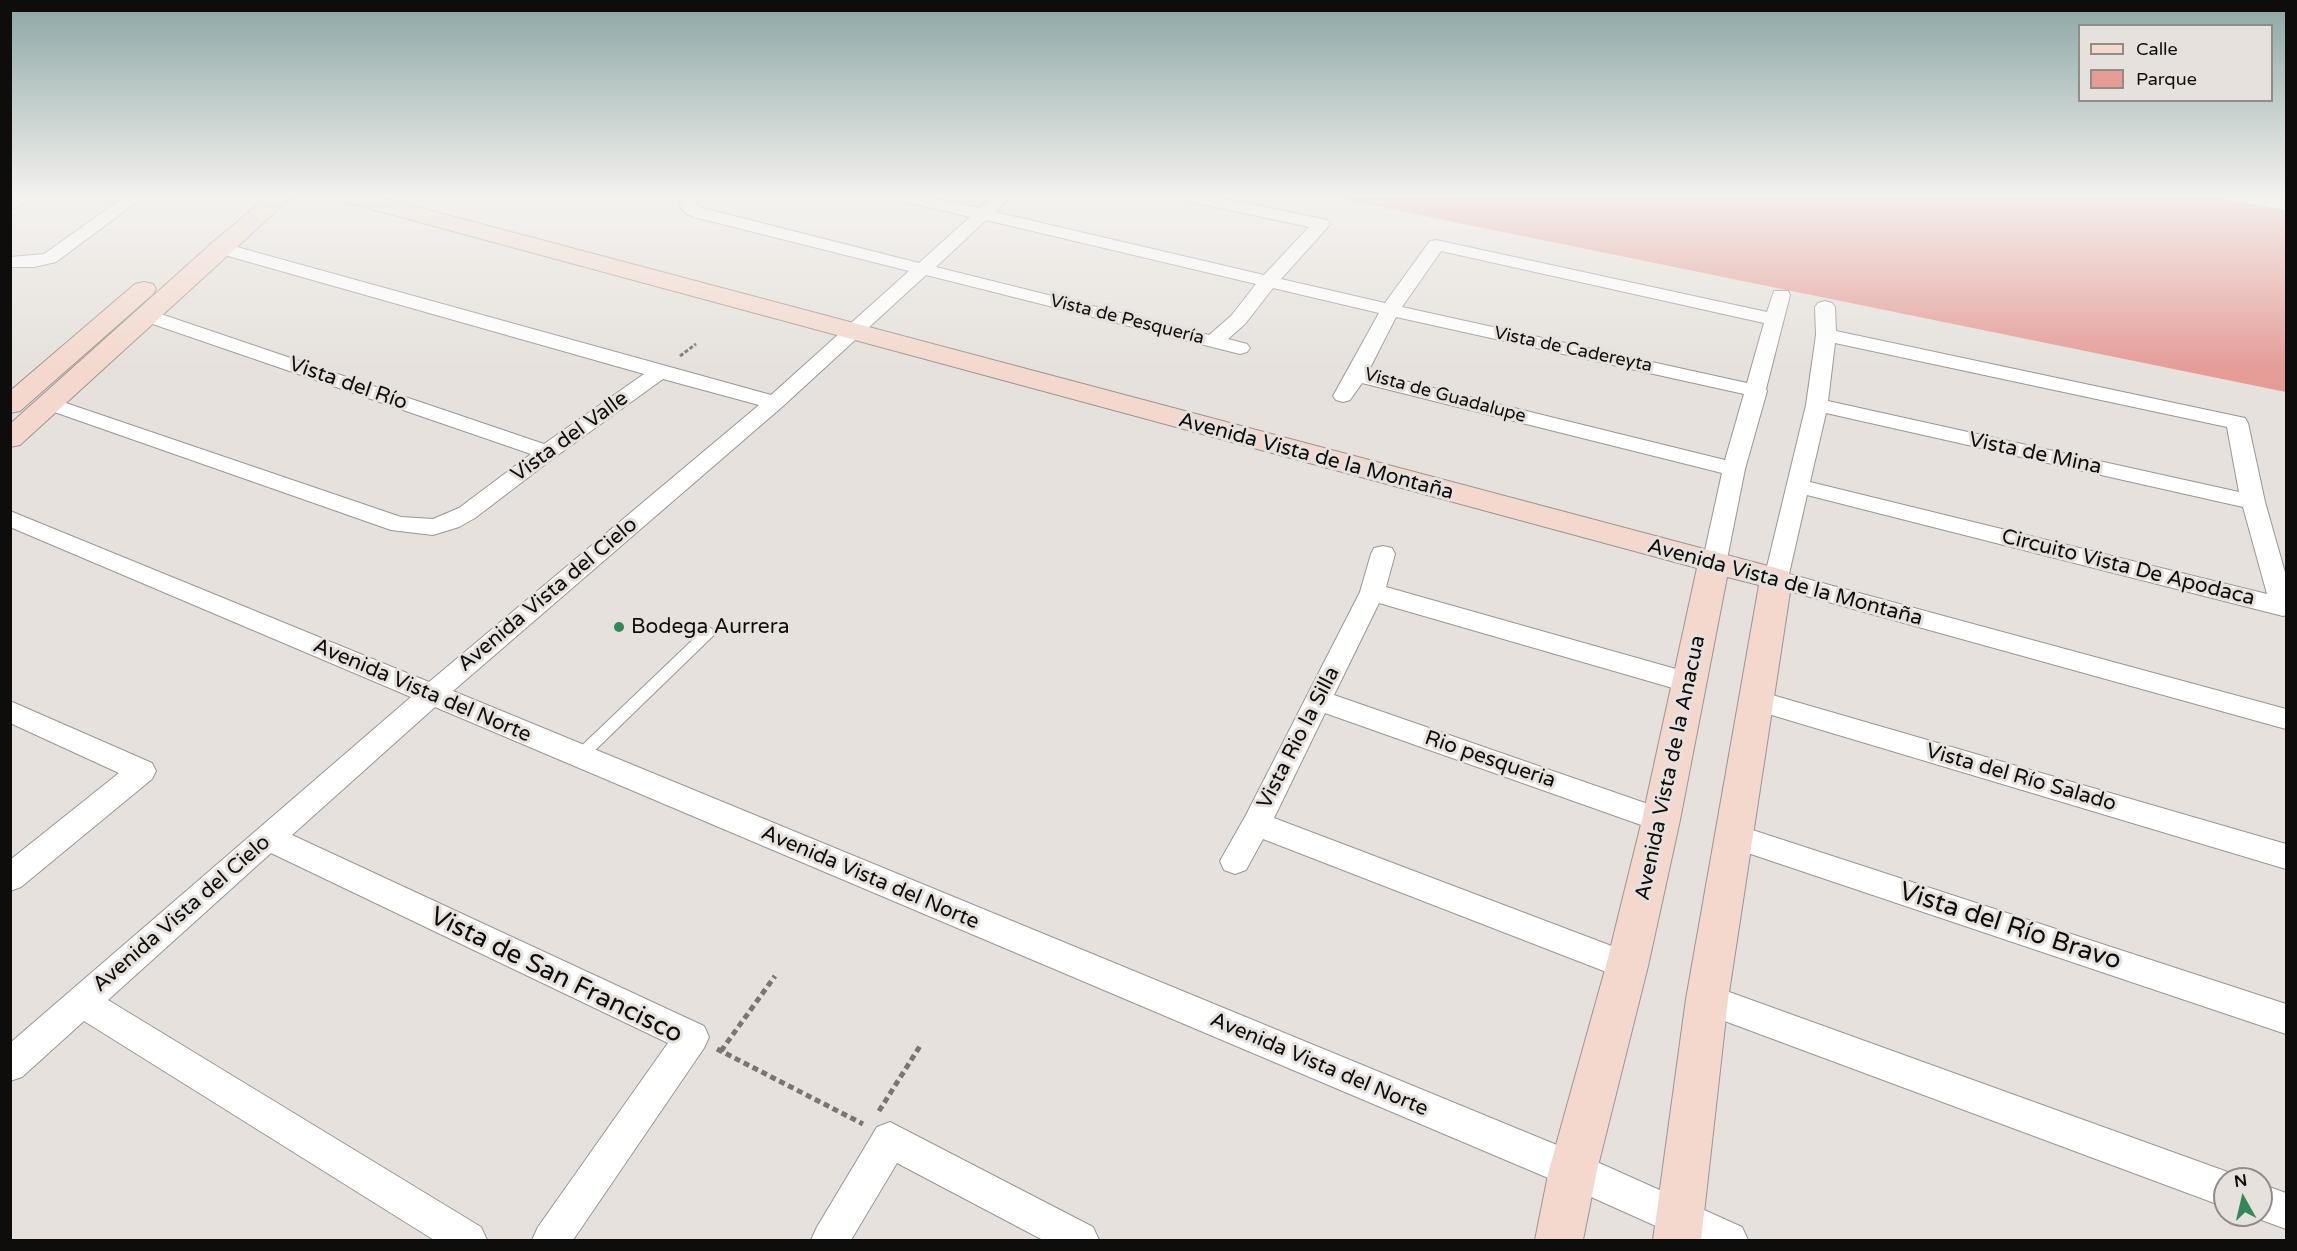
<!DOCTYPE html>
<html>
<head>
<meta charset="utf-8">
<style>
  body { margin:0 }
  #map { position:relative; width:2297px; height:1251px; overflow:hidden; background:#e6e1dc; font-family:"Varela Round",sans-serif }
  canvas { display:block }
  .frame { position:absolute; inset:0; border:12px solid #0f0d0b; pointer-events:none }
  .legend { position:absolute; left:2078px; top:24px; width:195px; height:78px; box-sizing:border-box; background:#e6e1dc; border:2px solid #908c88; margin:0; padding:8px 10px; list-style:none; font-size:18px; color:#0f0d0b }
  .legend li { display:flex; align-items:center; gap:12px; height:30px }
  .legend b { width:30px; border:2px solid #908c88 }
  .north { position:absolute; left:2213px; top:1167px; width:60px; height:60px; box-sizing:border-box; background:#e6e1dc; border:2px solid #908c88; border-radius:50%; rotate:352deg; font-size:16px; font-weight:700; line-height:24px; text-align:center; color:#0f0d0b }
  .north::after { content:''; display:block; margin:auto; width:21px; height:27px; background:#348759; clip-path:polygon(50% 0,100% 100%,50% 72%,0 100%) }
</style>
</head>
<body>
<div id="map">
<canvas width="2297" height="1251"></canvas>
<div class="frame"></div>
<ul class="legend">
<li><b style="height:8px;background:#f4d8cd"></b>Calle</li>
<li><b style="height:16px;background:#e59c97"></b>Parque</li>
</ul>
<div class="north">N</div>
</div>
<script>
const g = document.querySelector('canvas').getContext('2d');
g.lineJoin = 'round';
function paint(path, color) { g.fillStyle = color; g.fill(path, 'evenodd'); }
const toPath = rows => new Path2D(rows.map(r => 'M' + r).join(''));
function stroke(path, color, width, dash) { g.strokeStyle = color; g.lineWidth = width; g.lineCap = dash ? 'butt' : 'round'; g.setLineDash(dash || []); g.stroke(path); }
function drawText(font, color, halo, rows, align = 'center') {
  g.font = font + ' "Varela Round",sans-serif'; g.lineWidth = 6; g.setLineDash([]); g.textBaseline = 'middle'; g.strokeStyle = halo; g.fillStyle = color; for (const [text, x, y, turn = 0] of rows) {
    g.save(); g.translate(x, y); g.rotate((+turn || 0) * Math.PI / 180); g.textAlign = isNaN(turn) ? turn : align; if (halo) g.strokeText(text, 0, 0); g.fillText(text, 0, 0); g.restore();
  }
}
paint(toPath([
  [1322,195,2203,195,2286,209,2286,392]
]), '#e59c97');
const lane = toPath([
  [709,627,716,632,714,635,584,761,579,763,574,761,572,757,574,753,704,629,709,627]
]);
const street = toPath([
  [12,195,32,195,16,208,10,209,12,195],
  [127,195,146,195,56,262,34,267,10,267,10,257,44,254,127,195],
  [684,195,701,195,697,205,706,209,919,263,970,217,894,199,892,195,922,195,979,208,994,195,1012,195,995,212,1264,275,1309,227,1183,200,1175,195,1208,195,1327,220,1330,224,1327,228,1281,279,1385,303,1430,241,1436,240,1767,312,1774,291,1788,291,1790,295,1766,389,1767,391,1745,469,1726,564,1723,570,1714,572,1705,570,1702,564,1722,473,1362,383,1350,400,1343,402,1336,400,1333,396,1379,313,1273,288,1245,324,1228,339,1247,344,1250,348,1247,352,1240,354,926,275,782,407,453,691,1586,1157,1742,1227,1748,1240,1687,1240,1560,1183,435,707,292,835,704,1026,709,1037,704,1048,573,1240,532,1240,538,1227,668,1043,271,853,108,1000,481,1227,487,1240,434,1240,84,1021,22,1077,10,1081,10,1043,411,697,10,527,10,511,429,682,759,405,663,379,555,457,475,518,459,527,433,535,391,530,43,408,39,404,43,400,50,398,57,400,401,517,433,519,459,508,531,454,141,320,138,316,141,312,155,312,544,444,644,374,214,252,211,248,214,244,220,243,226,244,771,395,909,271,694,217,685,213,679,205,684,195],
  [986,220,1256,284,1231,316,1209,335,936,267,986,220],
  [1441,251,1764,323,1747,383,1402,307,1441,251],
  [1396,317,1744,394,1725,460,1368,372,1396,317],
  [2219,195,2258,195,2286,200,2286,210,2227,200,2219,195],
  [1825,301,1832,303,1835,307,1836,331,2245,418,2248,423,2265,502,2286,576,2286,615,2283,616,1807,495,1789,574,2286,709,2286,729,1767,585,1764,579,1806,405,1816,335,1815,307,1818,303,1825,301],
  [1835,343,2227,427,2239,492,1828,401,1835,343],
  [1826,413,2243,507,2267,594,1810,482,1826,413],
  [1383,546,1392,548,1395,554,1386,587,1690,673,1699,676,1703,683,1699,690,1690,693,1379,603,1334,695,1671,812,1676,820,1671,828,1661,832,1325,713,1274,818,1638,956,1643,966,1638,976,1627,980,1263,839,1246,870,1235,874,1224,870,1220,861,1246,815,1360,592,1371,554,1374,548,1383,546],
  [1755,690,2286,844,2286,869,1745,707,1742,700,1745,693,1755,690],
  [10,701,152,763,156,771,152,779,21,887,10,891,10,860,119,773,10,723,10,701],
  [1734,824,2286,1004,2286,1034,1724,845,1719,836,1724,827,1734,824],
  [1707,984,2225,1171,2238,1176,2239,1179,2225,1179,2225,1207,1695,1010,1691,999,1695,988,1707,984],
  [890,1122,1093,1227,1099,1240,1043,1240,897,1163,851,1240,811,1240,817,1227,877,1127,890,1122],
  [2261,1184,2286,1193,2286,1229,2248,1215,2261,1215,2261,1184]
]);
const secondary = toPath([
  [269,195,294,195,20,445,10,447,10,424,212,243,269,195],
  [335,195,372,195,1787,571,1792,579,1728,999,1701,1240,1653,1240,1686,999,1759,585,1727,577,1680,820,1648,966,1597,1170,1583,1240,1535,1240,1549,1170,1606,966,1642,820,1697,568,338,200,335,195],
  [144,282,153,284,156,289,153,294,20,411,10,413,10,391,135,284,144,282]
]);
stroke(lane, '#9c9692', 2);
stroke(street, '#9c9692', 2);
stroke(secondary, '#9c9692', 2);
stroke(toPath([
  [680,356,696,344]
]), '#797672', 3, [4, 2]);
stroke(toPath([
  [717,1049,863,1124],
  [721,1051,775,976],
  [879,1111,920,1046]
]), '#797672', 5, [6, 4]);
paint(lane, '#fff');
paint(street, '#fff');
paint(secondary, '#f4d8cd');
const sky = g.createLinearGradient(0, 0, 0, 370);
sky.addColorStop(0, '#8ba6a4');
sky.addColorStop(0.53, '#f4f2ef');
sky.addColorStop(1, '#f4f2ef00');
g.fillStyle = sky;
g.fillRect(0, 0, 2297, 370);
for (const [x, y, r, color] of [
  [619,627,6,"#348759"]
]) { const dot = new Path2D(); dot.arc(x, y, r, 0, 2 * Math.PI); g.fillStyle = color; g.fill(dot); stroke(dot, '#e6e1dc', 2); }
drawText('18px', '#0f0d0b', '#e6e1dc', [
  ["Vista de Pesquería",1127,320,14],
  ["Vista de Cadereyta",1573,350,12],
  ["Vista de Guadalupe",1445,396,15]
]);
drawText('21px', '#0f0d0b', '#e6e1dc', [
  ["Vista del Río",348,384,19],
  ["Vista del Valle",570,437,-36],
  ["Vista de Mina",2035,454,12],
  ["Avenida Vista de la Montaña",1316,457,15],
  ["Circuito Vista De Apodaca",2128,568,14],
  ["Avenida Vista de la Montaña",1785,583,15],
  ["Avenida Vista del Cielo",548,595,-40],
  ["Avenida Vista del Norte",422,691,23],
  ["Vista Rio la Silla",1299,738,-63],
  ["Rio pesqueria",1490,760,19],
  ["Avenida Vista de la Anacua",1671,768,-78],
  ["Vista del Río Salado",2021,778,16],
  ["Avenida Vista del Norte",870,878,23],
  ["Avenida Vista del Cielo",182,914,-41],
  ["Avenida Vista del Norte",1319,1065,23]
]);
drawText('21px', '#0f0d0b', '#e6e1dc', [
  ["Bodega Aurrera",631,627]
], 'left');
drawText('26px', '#0f0d0b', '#e6e1dc', [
  ["Vista del Río Bravo",2010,927,18],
  ["Vista de San Francisco",556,976,26]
]);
</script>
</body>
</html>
